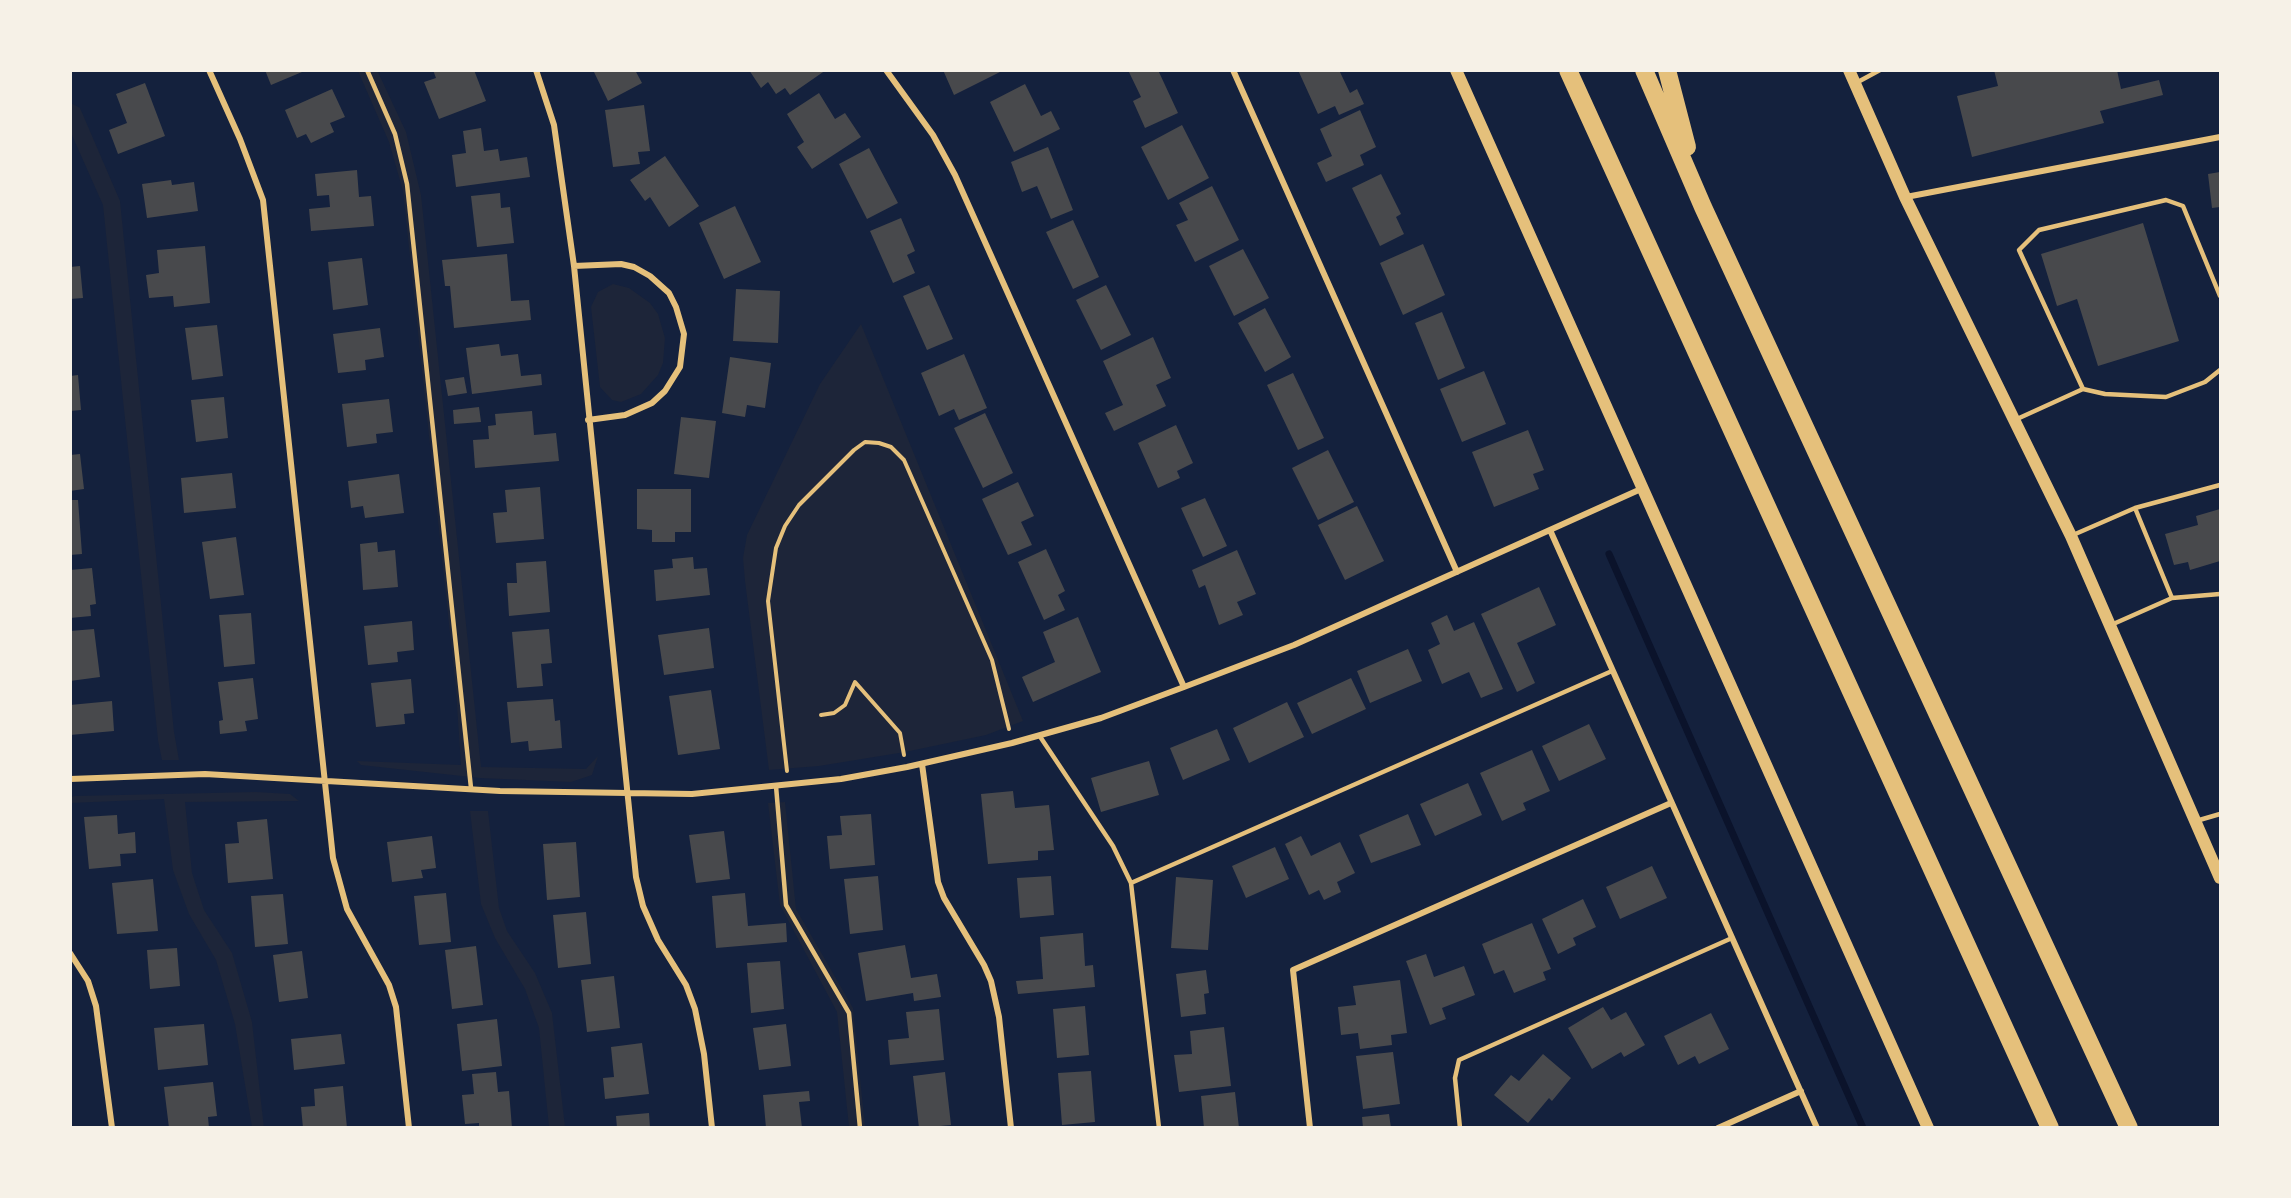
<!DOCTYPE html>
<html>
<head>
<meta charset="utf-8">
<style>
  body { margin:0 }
  #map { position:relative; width:2291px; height:1198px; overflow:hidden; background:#14213d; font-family:"Source Serif 4",serif }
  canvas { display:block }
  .frame { position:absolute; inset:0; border:72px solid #f6f1e7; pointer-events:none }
</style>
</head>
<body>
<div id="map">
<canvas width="2291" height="1198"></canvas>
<div class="frame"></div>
</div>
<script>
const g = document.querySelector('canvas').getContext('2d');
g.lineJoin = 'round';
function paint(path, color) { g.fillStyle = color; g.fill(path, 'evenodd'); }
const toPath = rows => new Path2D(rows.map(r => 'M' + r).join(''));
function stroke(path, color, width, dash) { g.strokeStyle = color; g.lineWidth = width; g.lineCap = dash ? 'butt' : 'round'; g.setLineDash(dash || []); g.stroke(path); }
paint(toPath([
  [377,70,406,132,421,195,481,767,586,769,598,756,592,775,571,782,480,778,361,765,357,761,461,765,456,690,403,191,389,142,358,71],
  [71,103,80,108,120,201,174,732,179,760,162,760,158,740,103,205,71,133],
  [613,284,629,288,650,303,658,314,665,338,663,363,658,375,641,394,621,402,612,400,600,387,591,307,598,292],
  [861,324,1023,721,986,735,905,752,819,766,769,770,745,581,743,558,747,535,820,384],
  [256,792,290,794,299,801,185,802,192,873,204,910,232,953,252,1022,264,1128,252,1127,235,1024,216,960,189,914,173,870,164,799,70,803,71,797,75,796],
  [785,802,796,909,853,1008,865,1127,849,1127,837,1012,780,905,768,803],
  [470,811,488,811,499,908,507,931,535,973,552,1013,565,1127,549,1127,539,1028,525,989,495,938,481,904]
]), '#1d2539');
stroke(toPath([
  [1609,554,1863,1128]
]), '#0b132b', 7);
paint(toPath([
  [265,70,302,70,302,72,271,85],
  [433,70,474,70,486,101,439,119,424,82,436,78],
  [593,70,635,70,642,83,608,101],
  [749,70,826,70,790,95,785,88,776,94,768,82,761,88],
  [943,70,1004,70,954,95],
  [1128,70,1158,70,1178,113,1145,128,1133,101,1141,97],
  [1298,70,1339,70,1350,93,1357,89,1364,104,1339,115,1335,106,1318,114],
  [1994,70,2117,70,2121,89,2159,80,2163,95,2100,111,2104,123,1972,157,1957,96,1998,86],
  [145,83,165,136,118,154,109,130,127,123,116,94],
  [1025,84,1041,116,1051,111,1060,129,1014,152,990,102],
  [332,89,345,117,330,123,334,132,311,143,306,134,297,138,285,110],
  [819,93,835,119,845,113,861,137,812,169,797,147,804,142,787,114],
  [644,105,650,151,638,152,640,164,613,167,605,110],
  [1360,110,1376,147,1360,155,1364,165,1326,182,1317,163,1332,156,1320,129],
  [1182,125,1209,178,1168,200,1141,147],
  [481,128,484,151,498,149,500,161,527,157,530,177,456,187,452,155,466,153,463,131],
  [1048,147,1073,210,1051,219,1037,186,1022,192,1011,162],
  [869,148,898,203,867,219,839,164],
  [665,156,699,206,669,227,650,197,645,201,630,180],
  [357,170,359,197,371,196,374,226,311,231,309,209,330,207,329,195,317,196,315,174],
  [2220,172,2220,207,2212,208,2208,174],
  [1381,174,1401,214,1396,217,1404,234,1380,246,1352,188],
  [171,180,172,185,194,182,198,211,147,218,142,184],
  [1212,186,1239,240,1195,262,1176,225,1188,220,1179,203],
  [500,193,501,208,510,207,514,243,477,247,471,196],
  [735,206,761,262,724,279,699,223],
  [901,218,915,251,907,255,915,273,893,283,870,231],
  [1073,220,1099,277,1073,289,1046,232],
  [2143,223,2179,341,2098,366,2077,299,2057,306,2041,254],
  [1423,244,1445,295,1403,315,1380,263],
  [205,246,210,303,174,307,173,296,149,298,146,275,159,273,157,250],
  [1243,249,1269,298,1234,316,1209,266],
  [507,254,511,301,529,300,531,320,454,328,450,286,445,286,442,260],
  [362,258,368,305,333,310,328,262],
  [80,266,83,298,70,299,70,267],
  [929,285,953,339,927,350,903,296],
  [1106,285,1131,335,1101,350,1076,300],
  [736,289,780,291,778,343,733,341],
  [1265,308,1291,357,1265,372,1238,323],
  [1442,312,1465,368,1438,380,1415,323],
  [217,325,223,376,192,380,185,328],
  [380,328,384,357,365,360,366,370,338,373,333,334],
  [1153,337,1171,378,1156,385,1166,406,1114,431,1105,413,1123,405,1103,361],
  [499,344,501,356,518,354,521,376,541,374,542,385,472,394,466,348],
  [964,354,987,408,959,420,954,409,939,416,921,373],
  [730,357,771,363,765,408,747,405,745,417,722,413],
  [1484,371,1506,424,1462,442,1440,389],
  [1293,373,1324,438,1298,450,1267,385],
  [78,375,81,410,70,411,70,376],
  [464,377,467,393,448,396,445,380],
  [224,397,228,438,196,442,191,400],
  [389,399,393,432,376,434,377,443,347,447,342,404],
  [479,407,481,422,454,424,453,410],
  [532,411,534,435,556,433,559,461,475,468,473,440,489,439,488,426,496,425,495,414],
  [985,413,1013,473,983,488,954,428],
  [681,417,716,421,709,478,674,474],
  [1176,425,1193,463,1177,471,1180,478,1158,488,1138,443],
  [1528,430,1544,470,1533,474,1539,489,1494,507,1472,452],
  [1328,450,1354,502,1318,520,1292,468],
  [80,454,84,489,70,491,70,455],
  [232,473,236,508,184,513,181,478],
  [399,474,404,513,365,518,363,506,351,508,348,481],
  [1018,482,1034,516,1021,522,1032,545,1008,555,982,499],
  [540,487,544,539,496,543,493,513,507,512,505,490],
  [637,489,691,489,691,532,675,532,675,542,652,542,652,530,637,529],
  [1205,498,1227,546,1203,557,1181,508],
  [70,500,78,500,82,554,70,555],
  [1357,506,1384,561,1345,580,1318,525],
  [2220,509,2220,561,2190,570,2188,562,2174,565,2165,534,2198,525,2196,516],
  [236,537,244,595,210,599,202,542],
  [377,542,378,552,395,550,398,587,363,590,360,544],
  [1046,549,1065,591,1058,595,1065,610,1044,620,1018,562],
  [1237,550,1256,594,1237,602,1243,615,1219,625,1205,585,1199,588,1192,570],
  [693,557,694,569,707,568,710,595,656,601,654,570,673,568,672,559],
  [546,561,550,612,509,616,507,583,517,583,516,563],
  [92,568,96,604,90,605,91,616,70,618,70,570],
  [1539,587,1556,625,1517,643,1535,683,1517,692,1481,614],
  [251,613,255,664,224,667,219,615],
  [1447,615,1454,631,1474,622,1503,689,1481,698,1469,672,1442,684,1428,650,1440,644,1431,623],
  [1078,617,1101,672,1033,702,1022,677,1055,662,1043,632],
  [412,621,414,650,397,652,398,662,368,665,364,626],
  [709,628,714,668,664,675,658,635],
  [94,629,100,677,70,681,70,631],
  [549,629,552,663,541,664,543,686,517,688,512,632],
  [1408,649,1422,681,1370,703,1357,671],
  [253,678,258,719,245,721,247,731,220,734,219,721,223,720,218,682],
  [1351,678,1366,709,1312,734,1297,703],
  [411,679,414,713,404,714,405,724,376,727,371,683],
  [711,690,720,749,678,755,669,696],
  [553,699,555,721,560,720,562,748,529,751,528,741,511,743,507,702],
  [112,701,114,731,70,735,70,705],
  [1287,702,1304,737,1249,763,1233,728],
  [1589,724,1606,759,1559,781,1542,746],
  [1217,729,1230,760,1183,780,1170,748],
  [1532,750,1550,791,1523,803,1526,810,1502,821,1480,773],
  [1149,761,1159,795,1101,812,1091,778],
  [1468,783,1482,815,1435,836,1420,804],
  [1013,791,1015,808,1049,805,1054,850,1038,851,1038,860,988,864,981,794],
  [871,814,875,865,830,869,827,836,842,835,840,816],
  [1408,814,1421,845,1371,863,1359,835],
  [117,815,118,834,135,832,136,853,120,854,121,866,89,869,84,817],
  [267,819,273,879,228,883,225,844,239,843,237,822],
  [724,831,730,879,696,883,689,835],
  [432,836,436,868,421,870,423,878,392,882,387,842],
  [1301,836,1311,856,1340,842,1355,873,1337,882,1341,892,1324,900,1319,890,1309,895,1285,844],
  [576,842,580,897,547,900,543,844],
  [1275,847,1289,879,1246,898,1232,866],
  [1652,866,1667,898,1620,919,1606,887],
  [878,876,883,930,850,934,844,879],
  [1051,876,1054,915,1020,918,1017,878],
  [1176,877,1213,880,1208,950,1171,948],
  [153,879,158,931,117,934,112,883],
  [446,893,451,942,419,945,414,896],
  [745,893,748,926,786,923,787,942,716,948,712,896],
  [283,894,288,944,255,947,251,896],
  [1583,899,1596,927,1573,938,1576,945,1558,954,1542,919],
  [586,912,591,964,558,968,553,915],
  [1532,923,1551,969,1543,972,1546,980,1514,993,1504,970,1494,974,1482,944],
  [1083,933,1085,966,1093,965,1095,987,1018,994,1016,981,1043,979,1040,937],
  [905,945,911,978,937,974,941,997,914,1001,913,993,866,1001,858,953],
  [476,946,483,1005,452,1009,445,950],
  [177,948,180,986,150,989,147,950],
  [302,951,308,998,279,1002,273,955],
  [1426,954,1434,977,1464,966,1475,995,1442,1008,1446,1019,1430,1025,1406,961],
  [780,961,784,1009,751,1013,747,963],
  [1206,970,1209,993,1204,994,1206,1014,1181,1017,1176,974],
  [614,976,620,1028,587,1032,581,980],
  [1400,980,1407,1033,1391,1035,1392,1045,1360,1049,1358,1033,1341,1035,1338,1007,1356,1005,1353,986],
  [1085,1006,1089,1055,1057,1058,1053,1009],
  [1603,1007,1611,1020,1626,1012,1645,1045,1624,1057,1621,1052,1592,1069,1568,1028],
  [939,1009,944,1060,890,1065,888,1040,909,1038,906,1012],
  [1711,1013,1729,1049,1699,1064,1695,1056,1678,1065,1664,1036],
  [497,1019,502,1066,462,1071,457,1024],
  [204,1024,208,1065,158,1070,154,1028],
  [786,1024,791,1066,759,1070,753,1028],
  [1224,1027,1231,1086,1179,1092,1174,1055,1192,1054,1190,1031],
  [341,1034,345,1064,294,1070,291,1039],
  [642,1043,649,1094,605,1099,603,1078,614,1077,611,1047],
  [1393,1052,1400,1104,1363,1109,1356,1056],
  [1543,1054,1571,1078,1552,1101,1549,1098,1528,1123,1494,1095,1511,1075,1519,1081],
  [1091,1071,1095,1122,1062,1125,1058,1073],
  [496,1072,498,1092,509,1091,512,1128,479,1128,479,1123,465,1124,462,1095,474,1094,472,1074],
  [945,1072,951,1125,919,1128,913,1076],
  [213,1082,217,1116,208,1117,209,1128,169,1128,164,1087],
  [343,1086,347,1128,303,1128,301,1107,315,1106,314,1089],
  [809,1091,810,1101,799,1102,802,1128,766,1128,763,1095],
  [1235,1092,1239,1128,1204,1128,1201,1096],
  [649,1113,650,1128,617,1128,616,1116],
  [1389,1114,1391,1128,1363,1128,1362,1117]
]), '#48494c');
stroke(toPath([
  [821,715,834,713,845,705,855,682,900,733,904,755],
  [787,771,768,601,776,548,785,526,799,505,854,450,865,442,879,443,891,447,904,460,992,660,1009,729]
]), '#e5c07b', 4);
stroke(toPath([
  [367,70,395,134,407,184,471,788],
  [1856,83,1880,70],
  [2083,389,2019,250,2039,230,2166,200,2183,206,2220,296],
  [2017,419,2083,389,2105,394,2166,397,2205,382,2220,370],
  [2135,508,2172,598],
  [2073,535,2135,508,2220,485],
  [2111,625,2172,598,2220,594],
  [1039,735,1113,846,1131,883,1159,1128],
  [776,786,786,905,849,1013,860,1128],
  [2196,821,2220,814],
  [1131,883,1612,671],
  [1460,1128,1455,1078,1459,1060,1732,938]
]), '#e5c07b', 4.5);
stroke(toPath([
  [209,70,240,139,263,200,333,858,347,909,389,985,396,1007,409,1128],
  [536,70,554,125,574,266,636,877,643,906,658,940,686,985,695,1009,704,1054,712,1128],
  [886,70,933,135,955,175,1184,687],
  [1233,70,1457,572],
  [1906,197,2220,137],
  [574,266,621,264,634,267,650,276,669,293,676,307,684,334,680,367,665,391,652,403,625,415,588,420],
  [1550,530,1817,1128],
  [922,764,938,882,944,898,984,965,991,981,999,1017,1011,1128],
  [70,779,205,774,500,791,692,794,841,779,907,767,1012,743,1101,718,1184,687,1294,645,1641,489],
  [70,953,88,981,96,1006,112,1128],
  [1310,1128,1293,970,1671,803],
  [1718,1128,1801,1091]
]), '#e5c07b', 6);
stroke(toPath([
  [1456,70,1928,1128],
  [1849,70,1905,197,2071,536,2220,878]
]), '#e5c07b', 12);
stroke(toPath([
  [1568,70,2050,1128],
  [1644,70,1703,207,2129,1128],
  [1667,70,1687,147]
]), '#e5c07b', 18);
</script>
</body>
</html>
